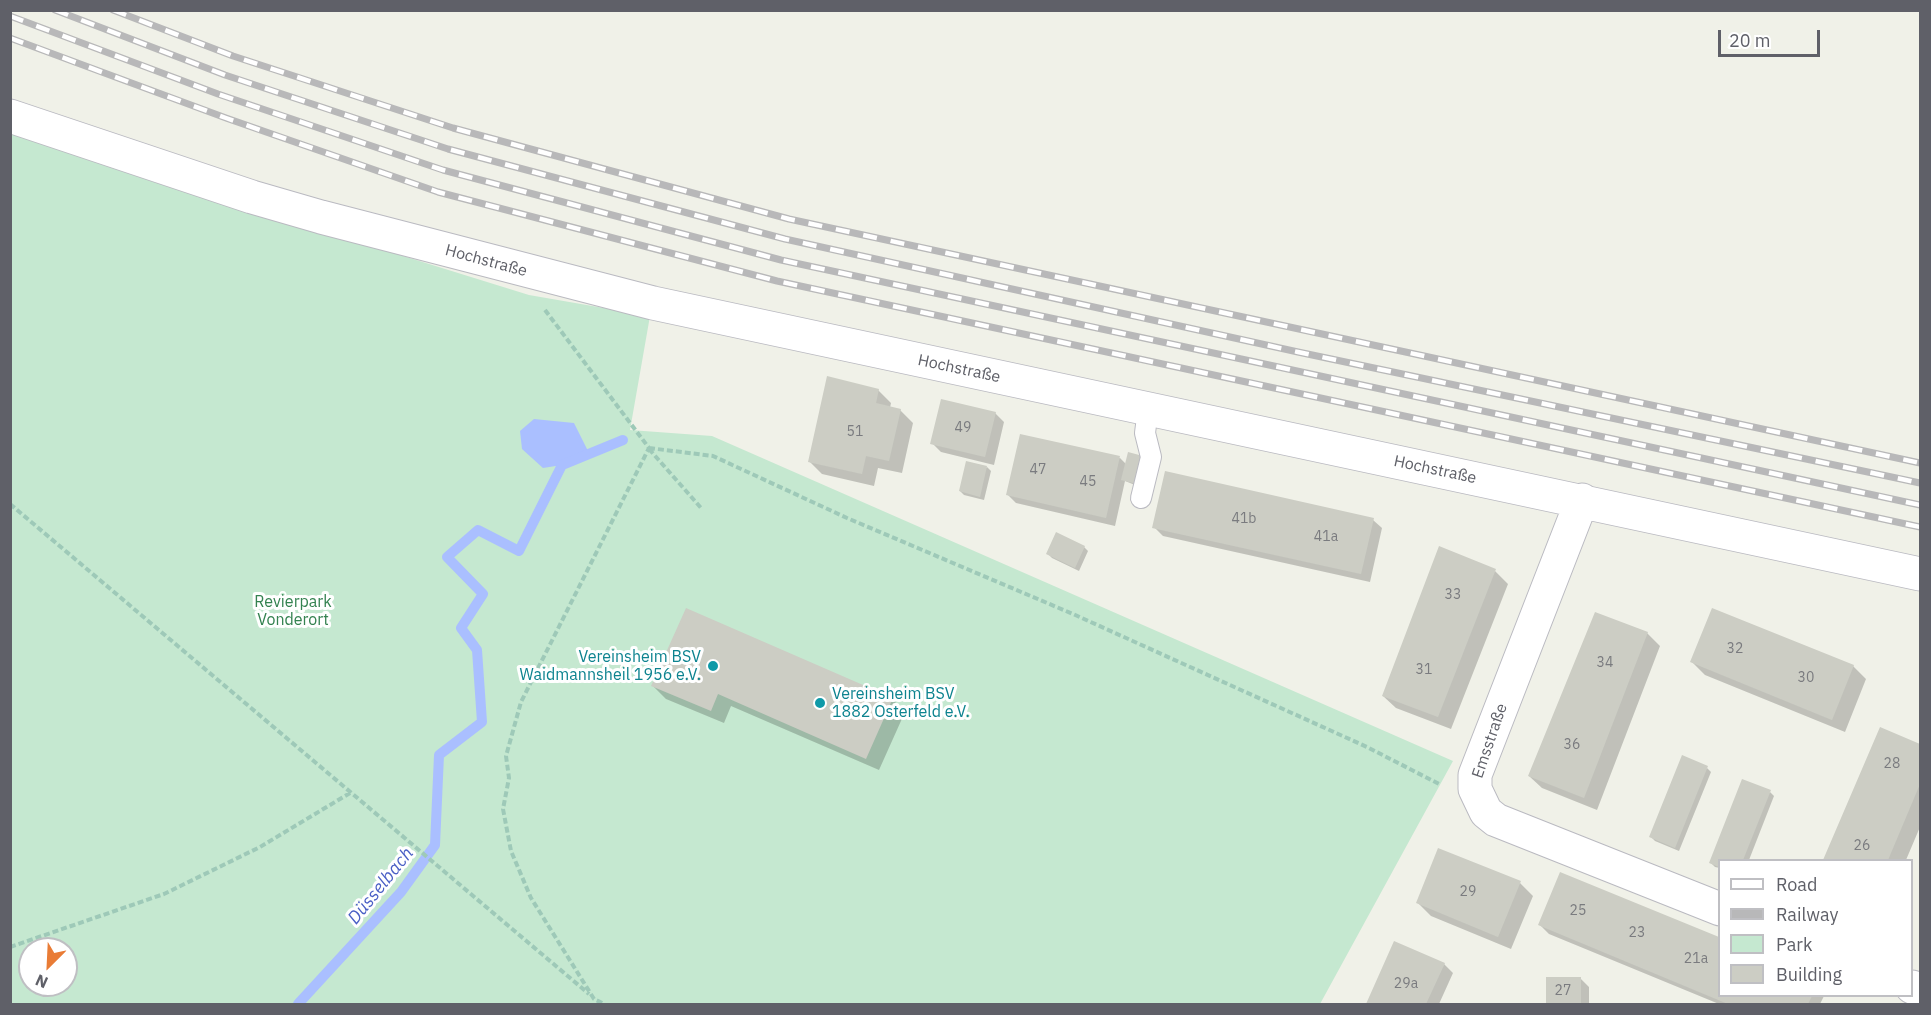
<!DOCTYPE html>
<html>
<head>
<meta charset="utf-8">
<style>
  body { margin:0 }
  #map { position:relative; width:1931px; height:1015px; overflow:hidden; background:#f0f1e8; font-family:"IBM Plex Sans",sans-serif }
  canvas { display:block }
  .frame { position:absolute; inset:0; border:12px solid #5f6068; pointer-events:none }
  .legend { position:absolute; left:1718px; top:859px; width:195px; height:138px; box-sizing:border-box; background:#fff; border:2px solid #bfbfc3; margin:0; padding:8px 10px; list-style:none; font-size:18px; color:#5f6068 }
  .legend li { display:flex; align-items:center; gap:12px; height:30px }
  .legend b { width:30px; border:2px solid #bfbfc3 }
  .north { position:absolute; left:18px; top:937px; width:60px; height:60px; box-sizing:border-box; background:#fff; border:2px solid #bfbfc3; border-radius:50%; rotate:204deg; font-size:16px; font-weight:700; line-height:24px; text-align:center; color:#5f6068 }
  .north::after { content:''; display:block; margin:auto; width:21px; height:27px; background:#e97c36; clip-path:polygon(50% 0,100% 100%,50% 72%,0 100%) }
  .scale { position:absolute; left:1718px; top:30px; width:102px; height:27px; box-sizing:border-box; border:3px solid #5f6068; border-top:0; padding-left:8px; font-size:18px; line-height:21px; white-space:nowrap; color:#5f6068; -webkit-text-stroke:4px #fff; paint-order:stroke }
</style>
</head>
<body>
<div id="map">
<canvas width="1931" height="1015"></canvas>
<div class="frame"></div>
<ul class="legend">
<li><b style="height:8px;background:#fff"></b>Road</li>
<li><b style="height:8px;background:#b8b8b9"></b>Railway</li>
<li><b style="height:16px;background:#c5e8d0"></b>Park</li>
<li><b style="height:16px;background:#cccdc4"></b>Building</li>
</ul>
<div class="north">N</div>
<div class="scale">20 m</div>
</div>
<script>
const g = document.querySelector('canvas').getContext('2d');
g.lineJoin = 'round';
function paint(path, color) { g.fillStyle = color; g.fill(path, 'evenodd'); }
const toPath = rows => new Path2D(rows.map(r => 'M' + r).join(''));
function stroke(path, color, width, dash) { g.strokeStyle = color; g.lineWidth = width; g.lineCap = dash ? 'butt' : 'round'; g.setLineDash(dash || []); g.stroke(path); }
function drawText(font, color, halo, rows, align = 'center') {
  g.font = font + ' "IBM Plex Sans",sans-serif'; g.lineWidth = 6; g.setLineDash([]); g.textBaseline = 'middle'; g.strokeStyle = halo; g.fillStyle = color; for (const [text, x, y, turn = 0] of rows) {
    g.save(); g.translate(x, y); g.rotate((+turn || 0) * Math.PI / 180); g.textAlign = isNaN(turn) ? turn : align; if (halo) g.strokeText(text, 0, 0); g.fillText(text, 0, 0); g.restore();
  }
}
paint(toPath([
  [11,129,284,219,529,295,650,316,630,430,712,436,1453,761,1320,1004,11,1004],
  [30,949,66,949,66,985,30,985]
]), '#c5e8d0');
paint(toPath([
  [534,419,574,423,590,455,562,465,543,468,522,449,520,431]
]), '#aabfff');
paint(toPath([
  [878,390,891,403,890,408,900,410,913,423,902,473,878,468,874,486,822,474,809,461],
  [995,413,1004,422,994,465,941,452,932,443],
  [1120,458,1127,465,1140,487,1125,481,1115,526,1016,503,1007,494],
  [987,467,991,471,984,500,964,495,960,491],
  [1373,520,1382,528,1370,582,1163,536,1154,527],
  [1084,547,1088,551,1079,571,1052,558,1048,554],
  [1495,571,1508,584,1451,729,1396,708,1383,696],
  [1647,633,1660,646,1597,810,1542,788,1529,776],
  [1692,662,1853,666,1866,679,1845,732,1705,675],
  [653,686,892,699,905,712,879,770,731,706,724,723,666,699],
  [1881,729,1920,746,1920,827,1906,860,1825,860],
  [1707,768,1711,772,1679,851,1655,841,1651,837],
  [1770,792,1774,796,1749,860,1720,860,1720,868,1715,867,1711,863],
  [1561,874,1720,939,1720,996,1824,996,1820,1004,1719,1004,1549,934,1540,925],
  [1520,883,1533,896,1511,949,1431,916,1418,903],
  [1395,943,1444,964,1453,973,1439,1004,1368,1004],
  [1547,978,1580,978,1589,987,1589,1004,1547,1004]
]), '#0003');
stroke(toPath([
  [298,1004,401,892,435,845,439,755,482,722,477,650,461,628,483,594,447,557,478,530,519,551,562,465,623,440]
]), '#aabfff', 10);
paint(toPath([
  [827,376,879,389,876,403,901,409,889,461,866,456,862,474,808,462],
  [941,399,996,412,985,457,930,444],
  [1020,434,1120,456,1106,518,1006,495],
  [1128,452,1143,456,1137,484,1121,480],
  [966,461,987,466,980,497,959,491],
  [1165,471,1374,518,1361,574,1152,528],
  [1056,532,1085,546,1075,568,1046,554],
  [1439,546,1496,569,1438,717,1382,696],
  [686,608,893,698,866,759,718,694,711,711,651,686],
  [1712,608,1854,665,1832,720,1690,662],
  [1595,612,1648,632,1584,798,1528,776],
  [1880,727,1920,744,1920,784,1888,860,1823,860],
  [1682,755,1708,766,1675,848,1649,837],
  [1742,779,1771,790,1743,860,1720,860,1719,867,1709,863],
  [1438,848,1521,881,1498,937,1416,903],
  [1560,872,1719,937,1719,996,1812,996,1808,1004,1728,1004,1538,925],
  [1394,941,1445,963,1426,1004,1366,1004],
  [1546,977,1581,977,1581,1004,1546,1004]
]), '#cccdc4');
const service = toPath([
  [1141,498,1151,457,1145,433,1148,409]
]);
const minor = toPath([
  [10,116,252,197,321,217,653,303,1920,574],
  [1582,500,1475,775,1475,789,1486,812,1496,820,1720,909],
  [1912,987,1920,990]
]);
stroke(service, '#babac1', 22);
stroke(minor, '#babac1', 35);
stroke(toPath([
  [545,310,649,448,521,702,506,756,509,778,503,809,511,851,531,898,594,999,604,1004],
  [649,448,713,456,847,518,1073,614,1367,747,1441,785],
  [649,449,702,509],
  [10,504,589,994],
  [10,947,164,894,260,847,350,793]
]), '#9ec9b8', 4, [6, 3]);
stroke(service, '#fff', 20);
stroke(minor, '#fff', 33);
const rail = toPath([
  [55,10,225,75,448,149,785,239,1298,352,1920,483],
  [113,10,233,56,453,128,789,219,1920,463],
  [10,16,218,94,443,170,781,260,1920,505],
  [10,38,226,118,438,192,777,281,1920,527]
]);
stroke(rail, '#b8b8b9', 7);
stroke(rail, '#fff', 4.5, [14]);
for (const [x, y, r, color] of [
  [713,666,6,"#0f9aa8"],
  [820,703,6,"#0f9aa8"]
]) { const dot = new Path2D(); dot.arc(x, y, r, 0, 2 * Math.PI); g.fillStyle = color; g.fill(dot); stroke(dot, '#fff', 2); }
drawText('14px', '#7a7b7f', null, [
  ["49",963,428],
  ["51",855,432],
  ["47",1038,470],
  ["45",1088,482],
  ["41b",1244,519],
  ["41a",1326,537],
  ["33",1453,595],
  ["32",1735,649],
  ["34",1605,663],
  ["31",1424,670],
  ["30",1806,678],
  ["36",1572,745],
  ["28",1892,764],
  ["26",1862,846],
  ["29",1468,892],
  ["25",1578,911],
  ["23",1637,933],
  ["21a",1696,959],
  ["29a",1406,984],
  ["27",1563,991]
]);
drawText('16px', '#5f6068', '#fff', [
  ["Hochstraße",486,261,15],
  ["Hochstraße",959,369,12],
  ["Hochstraße",1435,470,12],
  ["Emsstraße",1490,741,-71]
]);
drawText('16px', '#348250', '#fff', [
  ["Revierpark",293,602],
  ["Vonderort",293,620]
]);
drawText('16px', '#0d838f', '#fff', [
  ["Vereinsheim BSV",701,657],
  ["Waidmannsheil 1956 e.V.",701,675],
  ["Vereinsheim BSV",832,694,"left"],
  ["1882 Osterfeld e.V.",832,712,"left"]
], 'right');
drawText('italic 18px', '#4a5fc5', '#fff', [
  ["Düsselbach",381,886,-51]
]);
</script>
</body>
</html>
